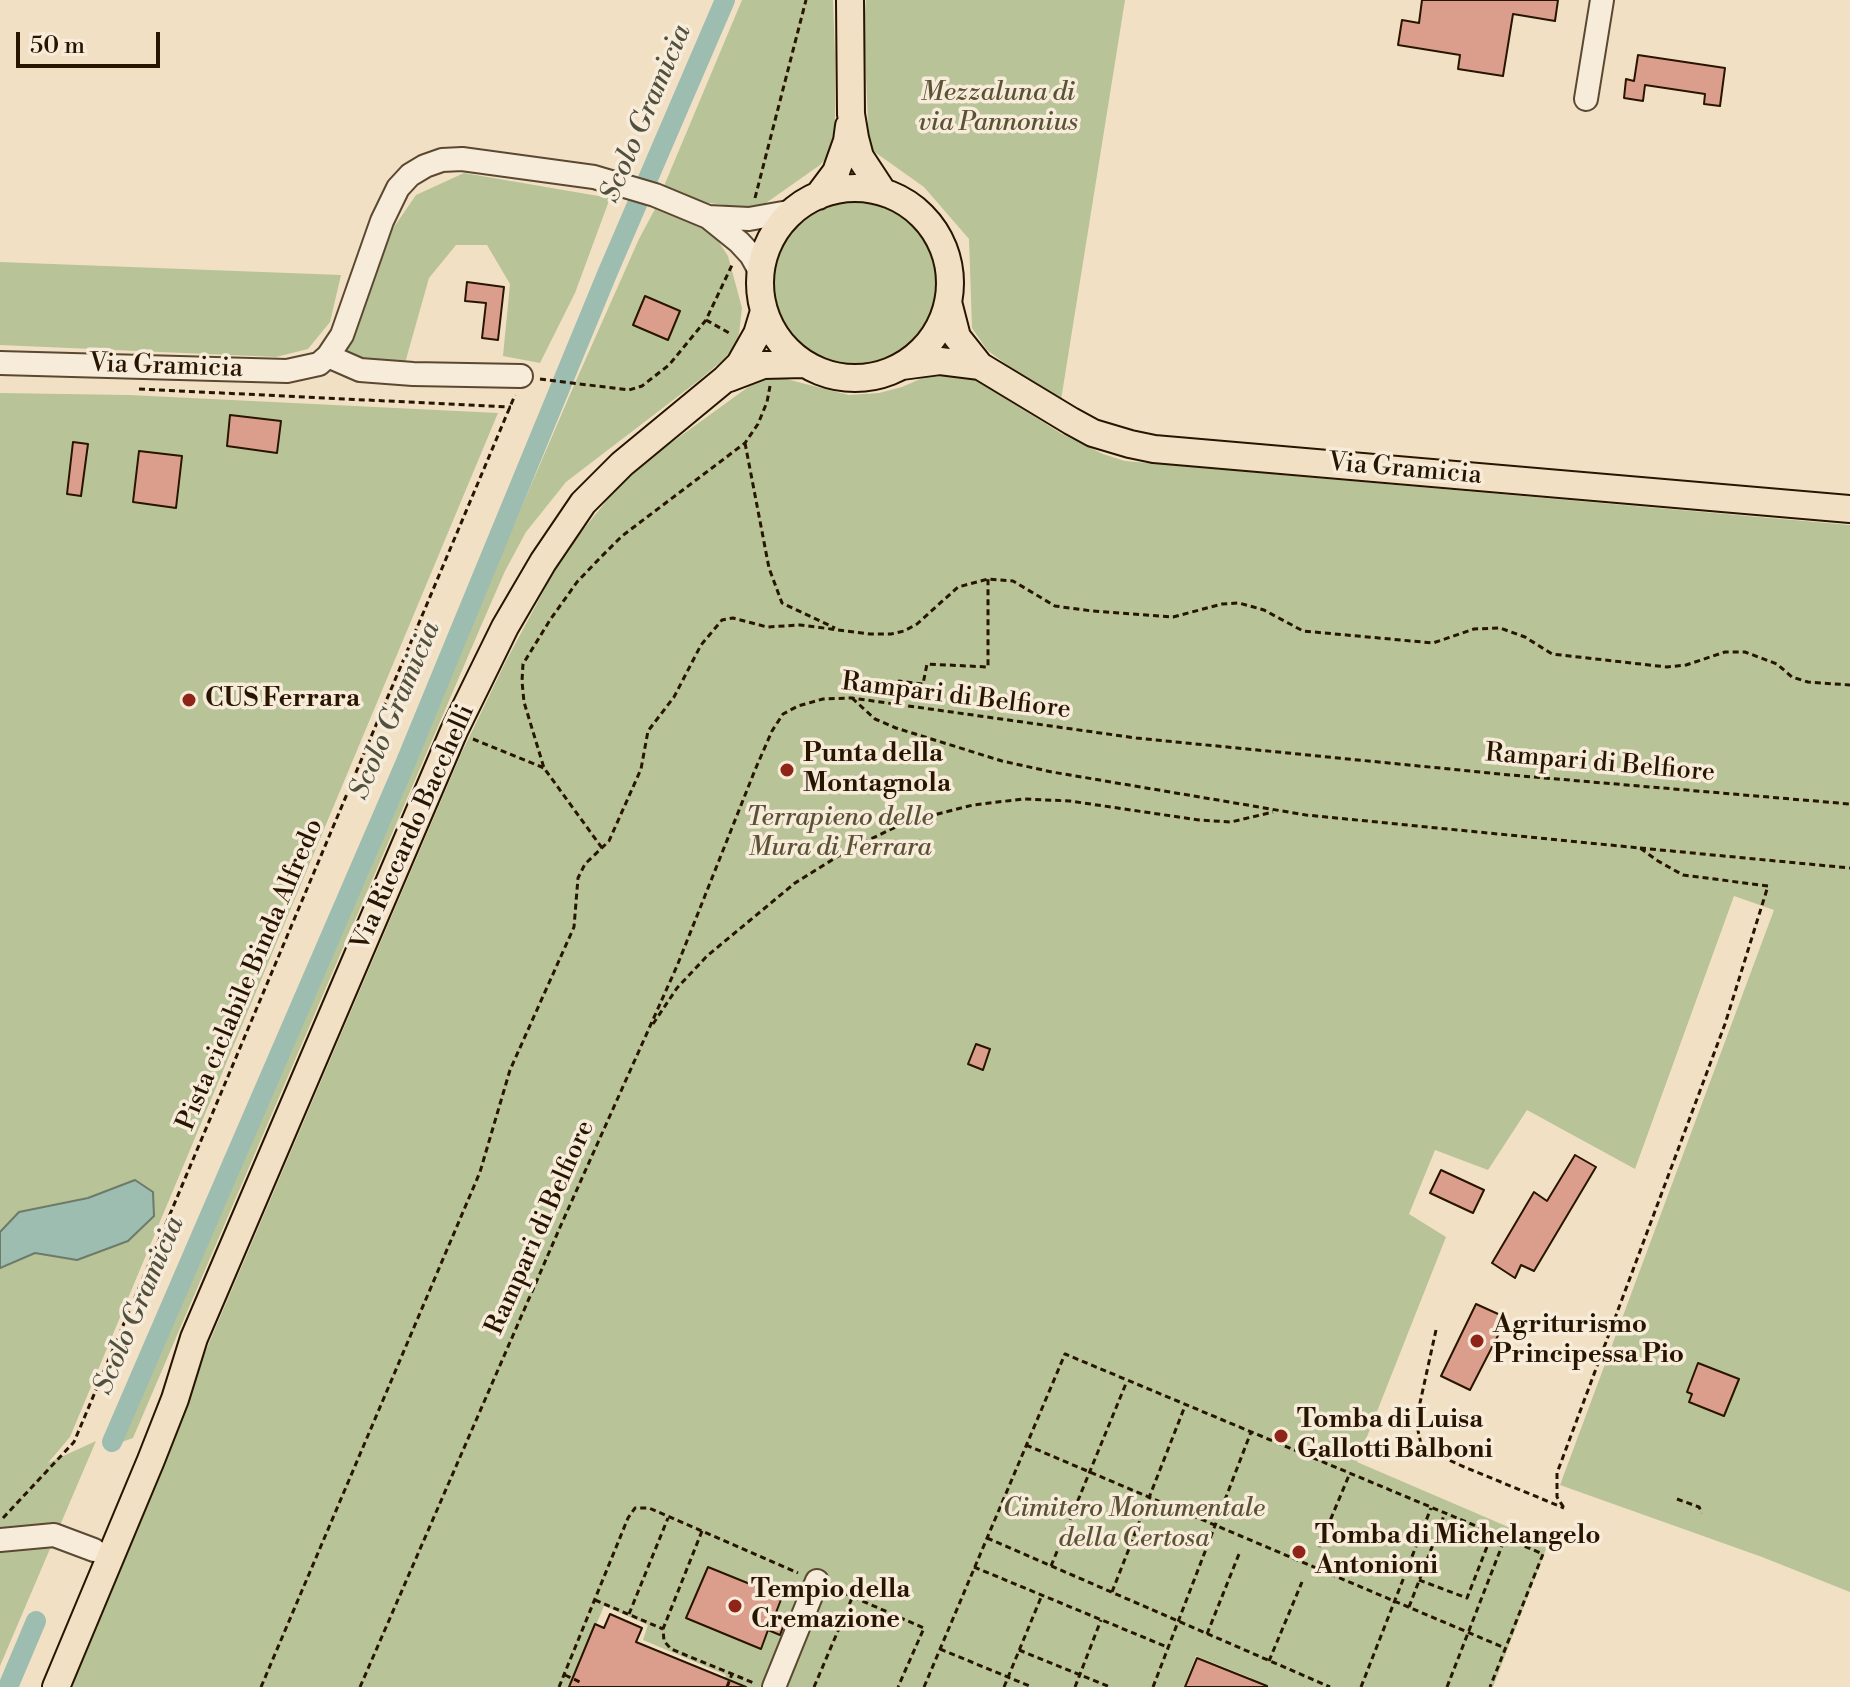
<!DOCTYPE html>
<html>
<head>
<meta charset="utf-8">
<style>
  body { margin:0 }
  #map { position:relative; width:1850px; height:1687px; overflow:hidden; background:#f2e0c5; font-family:"Libre Bodoni",serif }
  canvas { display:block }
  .scale { position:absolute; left:16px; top:32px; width:144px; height:36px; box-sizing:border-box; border:4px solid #281500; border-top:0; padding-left:10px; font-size:24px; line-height:28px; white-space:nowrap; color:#281500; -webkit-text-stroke:6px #f7ebd9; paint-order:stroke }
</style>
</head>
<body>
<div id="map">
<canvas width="1850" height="1687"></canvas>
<div class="scale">50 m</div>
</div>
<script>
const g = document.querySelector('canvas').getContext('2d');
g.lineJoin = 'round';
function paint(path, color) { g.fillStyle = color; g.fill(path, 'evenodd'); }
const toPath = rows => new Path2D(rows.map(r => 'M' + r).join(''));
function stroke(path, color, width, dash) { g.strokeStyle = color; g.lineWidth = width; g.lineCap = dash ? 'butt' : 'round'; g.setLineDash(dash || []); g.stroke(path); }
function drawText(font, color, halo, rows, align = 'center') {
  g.font = font + ' "Libre Bodoni",serif'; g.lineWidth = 7; g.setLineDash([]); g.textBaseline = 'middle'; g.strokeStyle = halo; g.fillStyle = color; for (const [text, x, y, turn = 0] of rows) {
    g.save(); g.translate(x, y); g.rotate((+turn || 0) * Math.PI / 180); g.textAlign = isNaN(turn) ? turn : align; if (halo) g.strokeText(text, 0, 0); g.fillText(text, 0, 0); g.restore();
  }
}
paint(toPath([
  [742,0,833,0,835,56,835,129,828,156,820,165,766,203,747,208,702,202,664,186],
  [866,0,1125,0,1061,400,1023,377,987,350,972,328,969,239,924,187,869,148,864,26],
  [464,173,610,198,575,293,540,363,503,356,510,284,487,245,456,245,429,278,405,363,364,362,346,353,387,237,416,195],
  '774 283a81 81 0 1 1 162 0a81 81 0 1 1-162 0Z',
  [655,209,713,233,728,256,742,308,739,334,734,347,723,360,698,381,566,482,526,532,505,571,484,619,133,1438,119,1443,575,383,639,239],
  [0,262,341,275,330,322,308,349,276,357,0,345],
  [934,373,960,375,976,380,1062,434,1103,454,1125,461,1850,525,1850,1592,1762,1557,1560,1485,1774,910,1734,896,1635,1169,1527,1110,1488,1170,1435,1150,1409,1214,1446,1237,1357,1462,1548,1544,1493,1687,1248,1687,1251,1678,1196,1656,1184,1687,721,1687,726,1675,643,1640,648,1625,604,1606,570,1687,66,1687,203,1357,461,754,506,661,564,553,617,488,653,456,762,377,782,378,849,395,879,393,902,387],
  [0,393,129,395,498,413,70,1437,48,1463,96,1441,0,1666]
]), '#b8c397');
const water = toPath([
  [135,1180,153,1192,154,1216,128,1241,77,1260,35,1253,0,1268,0,1232,19,1212,88,1198,135,1180]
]);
paint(water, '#9cbdb0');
stroke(water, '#6e7a6a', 2);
stroke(toPath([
  [112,1442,405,764,607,274,725,0],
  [8,1687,36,1621]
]), '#9cbdb0', 20);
const building = toPath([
  [1422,0,1558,0,1555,21,1513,14,1503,76,1458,69,1460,55,1398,45,1402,20,1419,23,1422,0],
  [1638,55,1725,68,1720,106,1704,104,1705,94,1645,85,1643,101,1624,98,1626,79,1634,81,1638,55],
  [467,282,504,287,498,340,482,338,486,303,465,301,467,282],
  [645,296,680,311,668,340,633,325,645,296],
  [230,415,281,421,277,453,227,446,230,415],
  [73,442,88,444,81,496,67,494,73,442],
  [139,451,182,456,176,508,133,502,139,451],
  [976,1044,990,1049,983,1070,968,1064,976,1044],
  [1575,1155,1596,1167,1534,1271,1521,1265,1515,1278,1492,1263,1534,1192,1547,1201,1575,1155],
  [1441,1170,1484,1190,1473,1213,1430,1193,1441,1170],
  [1476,1304,1507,1318,1470,1390,1441,1376,1476,1304],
  [1698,1363,1739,1379,1724,1416,1689,1402,1692,1394,1687,1392,1698,1363],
  [708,1567,782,1597,775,1615,786,1619,780,1635,768,1630,761,1649,686,1618,708,1567],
  [610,1614,642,1628,636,1642,746,1687,569,1687,595,1624,604,1628,610,1614],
  [1197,1658,1267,1686,1267,1687,1185,1687,1197,1658]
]);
paint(building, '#dc9e8c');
stroke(building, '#281500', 2);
const minor = toPath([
  [1586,99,1602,0],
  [708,217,749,219,794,211],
  [328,356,360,370,413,374,521,376],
  [0,363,287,371,319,364,328,356,342,335,382,221,398,188,410,175,425,166,442,160,462,159,594,177,655,195,708,217,739,242,751,255,761,273],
  [0,1540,54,1535,94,1550],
  [774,1687,817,1581]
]);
const major = toPath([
  [850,0,851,114,855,138,860,157,883,192],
  '760 283a95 95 0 1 1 190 0a95 95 0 1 1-190 0Z',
  [818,196,836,172,847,141,849,126],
  [948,302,957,337,980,366,1071,421,1093,433,1130,444,1154,449,1850,509],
  [902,366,940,361,980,366],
  [729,378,763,365,804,364],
  [56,1687,151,1460,175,1399,194,1338,454,731,505,627,543,562,583,503,622,464,725,379,740,364,757,334,764,311]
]);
stroke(minor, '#5a4831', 26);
stroke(major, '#281500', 30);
stroke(toPath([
  [755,198,806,0],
  [706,320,731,334],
  [540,379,629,390,642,386,669,365,706,320,732,265],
  [139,389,511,407],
  [745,443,769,568,782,603,835,628],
  [852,698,875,719,896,728,1002,761,1052,772,1306,815,1640,848,1658,861,1683,875,1768,886,1725,1024,1557,1473,1557,1497,1564,1508],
  [894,703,899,681,923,684,927,664,988,667,988,579],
  [473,739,544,768],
  [602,848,544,768,524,702,522,681,523,664,550,620,577,582,600,558,622,536,745,443,758,424,767,402,770,386],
  [1640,848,1850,868],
  [653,1024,677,988,707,956,795,883,848,850,906,822,973,805,1023,799,1070,801,1199,820,1231,822,1273,812],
  [1436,1330,1418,1412,1417,1426,1421,1444,1429,1451,1462,1466,1564,1508],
  [1026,1445,1505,1648],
  [1677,1499,1699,1507,1702,1513],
  [3,1518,74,1442,515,395],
  [702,1531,663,1629,664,1641,671,1649,754,1683],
  [987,1538,1330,1687],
  [1319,1547,1350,1473],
  [1051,1566,1127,1381],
  [974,1567,1167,1647],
  [1419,1580,1467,1598,1492,1534],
  [835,1589,924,1628,898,1687],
  [1112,1592,1185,1406],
  [595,1600,663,1629],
  [1409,1607,1445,1513],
  [629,1614,668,1518],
  [1207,1634,1239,1554],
  [940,1649,1032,1687],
  [1019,1650,1110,1687],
  [1269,1661,1302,1582],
  [565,1675,580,1682],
  [261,1687,480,1172,510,1070,574,927,578,878,585,864,609,841,641,769,648,731,674,697,701,645,722,620,733,618,767,627,800,625,870,634,891,634,904,631,917,624,958,587,988,579,1013,581,1055,606,1092,611,1173,617,1222,604,1239,603,1264,610,1303,631,1433,643,1474,629,1500,628,1525,637,1552,654,1667,667,1686,665,1725,652,1745,652,1777,664,1792,677,1808,682,1850,685],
  [360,1687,561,1225,677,966,755,770,772,731,783,714,798,706,823,699,852,698,1136,738,1510,775,1850,804],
  [559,1687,628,1518,635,1508,649,1508,798,1573],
  [727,1687,732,1674],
  [814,1687,852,1598],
  [924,1687,1065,1354,1543,1554,1490,1687],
  [1004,1687,1042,1595],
  [1075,1687,1101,1620],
  [1153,1687,1251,1432],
  [1361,1687,1431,1508],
  [1447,1687,1505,1538]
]), '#281500', 3, [6, 4]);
stroke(minor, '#f7ebd9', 22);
stroke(major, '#f2e0c5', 26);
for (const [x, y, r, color] of [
  [189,700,8,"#8f2418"],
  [787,770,8,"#8f2418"],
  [1477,1341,8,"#8f2418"],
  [1281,1436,8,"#8f2418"],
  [1299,1552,8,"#8f2418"],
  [735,1606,8,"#8f2418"]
]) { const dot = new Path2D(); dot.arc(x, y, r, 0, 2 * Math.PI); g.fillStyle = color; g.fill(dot); stroke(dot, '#f7ebd9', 3); }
drawText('italic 26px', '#5a5235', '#f7ebd9', [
  ["Mezzaluna di",998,94],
  ["via Pannonius",998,124],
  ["Terrapieno delle",840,819],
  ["Mura di Ferrara",840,849],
  ["Cimitero Monumentale",1134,1510],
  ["della Certosa",1134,1540]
]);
drawText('26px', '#281500', '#f7ebd9', [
  ["Via Gramicia",166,367,2],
  ["Via Gramicia",1405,470,5],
  ["Rampari di Belfiore",956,697,7],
  ["Rampari di Belfiore",1600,764,5],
  ["Via Riccardo Bacchelli",414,828,-66],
  ["Pista ciclabile Binda Alfredo",251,975,-67],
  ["Rampari di Belfiore",541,1228,-66]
]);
drawText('bold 26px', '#281500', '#f7ebd9', [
  ["CUS Ferrara",205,700],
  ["Punta della",803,755],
  ["Montagnola",803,785],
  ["Agriturismo",1493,1326],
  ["Principessa Pio",1493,1356],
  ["Tomba di Luisa",1297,1421],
  ["Gallotti Balboni",1297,1451],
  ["Tomba di Michelangelo",1315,1537],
  ["Antonioni",1315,1567],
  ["Tempio della",751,1591],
  ["Cremazione",751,1621]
], 'left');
drawText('italic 28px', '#51503e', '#f7ebd9', [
  ["Scolo Gramicia",647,114,-67],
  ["Scolo Gramicia",396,711,-67],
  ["Scolo Gramicia",140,1306,-67]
]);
</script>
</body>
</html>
